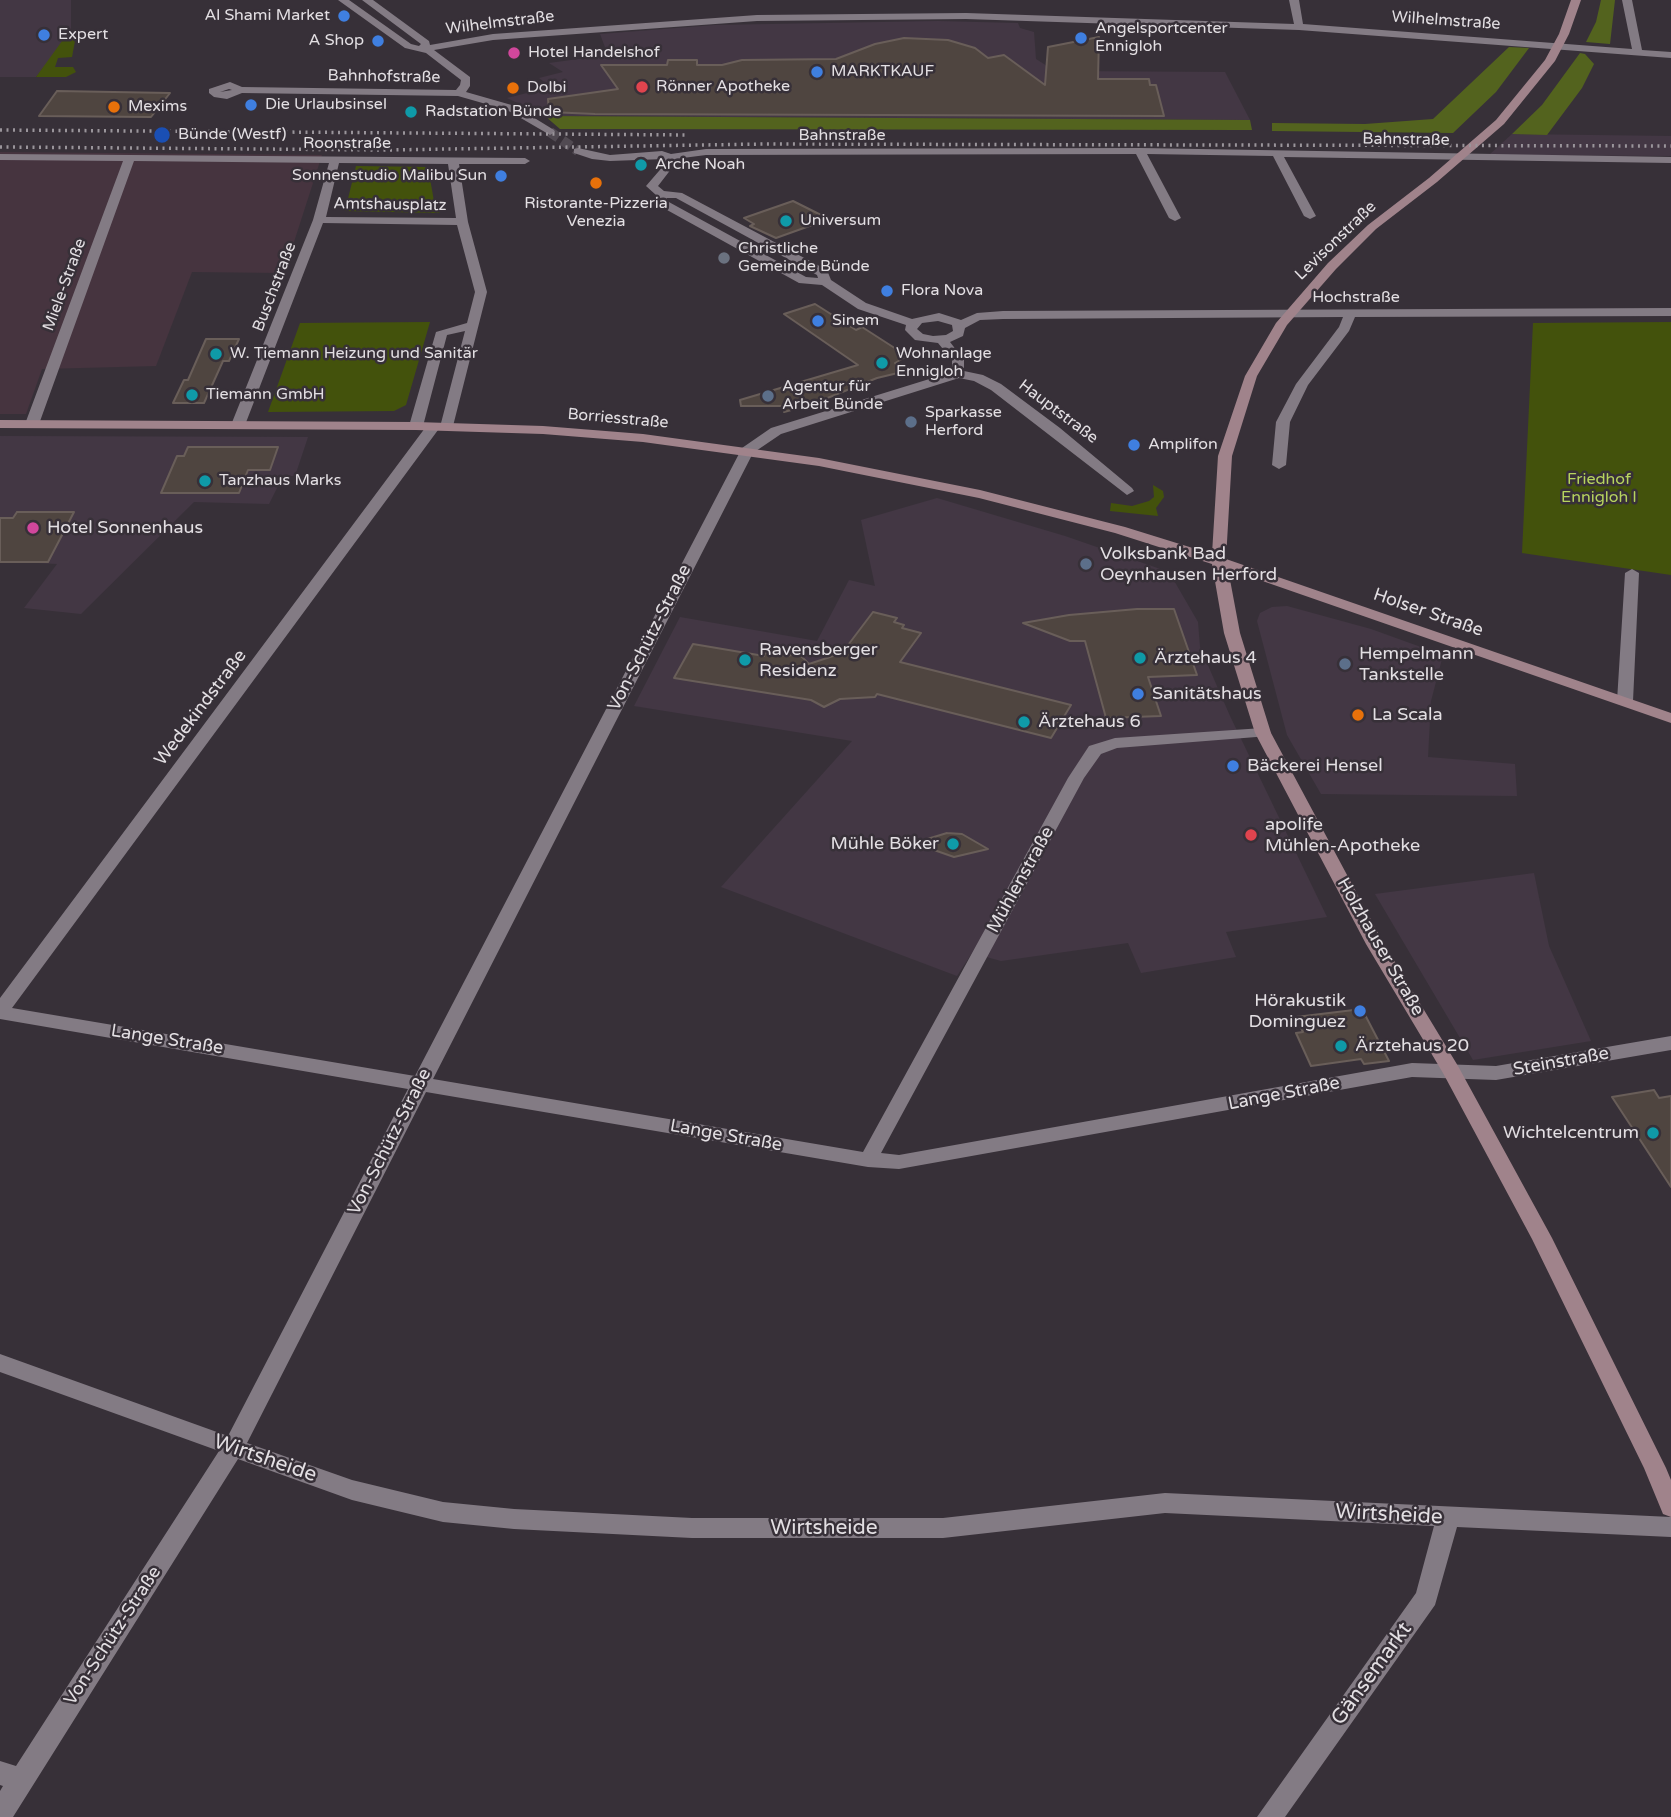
<!DOCTYPE html>
<html>
<head>
<meta charset="utf-8">
<style>
  body { margin:0 }
  canvas { display:block; background:#373038 }
</style>
</head>
<body>
<canvas width="1671" height="1817"></canvas>
<script>
const g = document.querySelector('canvas').getContext('2d');
g.lineJoin = 'round';
function paint(path, color) { g.fillStyle = color; g.fill(path, 'evenodd'); }
const toPath = rows => new Path2D(rows.map(r => 'M' + r).join(''));
function stroke(path, color, width, dash) { g.strokeStyle = color; g.lineWidth = width; g.lineCap = dash ? 'butt' : 'round'; g.setLineDash(dash || []); g.stroke(path); }
function drawText(font, color, halo, rows, align = 'center') {
  g.font = font + ' "Varela Round",sans-serif'; g.lineWidth = 5; g.setLineDash([]); g.textBaseline = 'middle'; g.strokeStyle = halo; g.fillStyle = color; for (const [text, x, y, turn = 0] of rows) {
    g.save(); g.translate(x, y); g.rotate((+turn || 0) * Math.PI / 180); g.textAlign = isNaN(turn) ? turn : align; if (halo) g.strokeText(text, 0, 0); g.fillText(text, 0, 0); g.restore();
  }
}
paint(toPath([
  [0,0,71,0,71,33,36,77,0,77],
  [937,21,1018,23,1020,28,1034,32,1036,59,1055,71,1225,72,1250,120,545,116,507,98,551,87,539,78,563,72,549,63,608,55,600,34,715,25],
  [1512,134,1671,136,1671,156,1489,155],
  [0,436,308,437,295,476,283,476,269,504,194,502,81,614,24,608,57,564,0,561],
  [937,498,1065,536,1169,572,1198,622,1200,647,1230,716,1327,917,1226,932,1236,957,1141,973,1128,943,1001,961,972,953,957,976,721,887,852,741,634,706,680,617,817,641,849,580,875,586,861,520],
  [1287,606,1371,629,1443,655,1431,701,1428,757,1515,764,1517,796,1321,794,1287,735,1257,621,1260,613,1272,607],
  [1534,873,1549,946,1591,1041,1473,1060,1375,894]
]), '#433744');
paint(toPath([
  [0,152,322,155,284,273,192,272,156,366,42,369,26,414,0,414]
]), '#46343f');
paint(toPath([
  [70,30,77,30,72,57,58,58,55,67,73,67,76,72,66,77,36,77],
  [356,166,428,167,435,207,444,207,439,213,345,211],
  [430,322,406,405,394,411,268,412,300,323],
  [1671,322,1671,575,1522,553,1533,323],
  [1153,485,1163,491,1164,497,1156,508,1158,516,1110,511,1111,503,1132,506,1149,501,1154,497]
]), '#43520c');
paint(toPath([
  [1601,0,1615,0,1610,44,1586,42,1596,22],
  [1509,47,1529,48,1496,92,1453,133,1272,131,1272,123,1365,124,1433,119],
  [1580,53,1585,54,1594,64,1582,88,1547,135,1512,134,1542,105],
  [545,116,1250,120,1252,130,560,129]
]), '#53631e');
const building = toPath([
  [1099,37,1098,79,1149,79,1150,85,1156,85,1164,116,595,114,549,112,548,99,618,89,601,65,667,65,668,60,697,60,697,65,722,65,742,60,836,59,875,44,904,38,948,40,975,48,988,58,1004,55,1045,85,1048,47,1099,37],
  [57,91,170,93,151,117,39,116,57,91],
  [793,201,829,219,776,238,750,226,754,224,744,218,793,201],
  [815,304,856,330,862,327,907,356,895,363,902,372,877,378,810,405,784,412,785,406,741,406,740,400,858,365,784,314,815,304],
  [206,339,239,339,229,361,223,361,204,403,173,403,184,380,188,380,206,339],
  [188,447,278,447,270,470,248,470,239,493,161,493,177,456,184,456,188,447],
  [17,512,74,512,48,562,0,562,0,518,13,518,17,512],
  [1137,609,1174,609,1197,675,1148,677,1161,716,1106,718,1085,641,1070,641,1023,623,1069,615,1137,609],
  [873,612,897,618,894,622,904,625,902,628,921,633,900,662,1071,705,1051,738,877,694,875,697,840,699,824,707,811,700,674,678,693,644,764,656,765,653,788,656,798,653,809,664,842,653,873,612],
  [947,833,962,834,988,849,954,857,914,843,947,833],
  [1362,1009,1389,1061,1364,1064,1361,1059,1311,1066,1296,1033,1303,1032,1296,1017,1362,1009],
  [1654,1090,1659,1098,1671,1096,1671,1187,1612,1097,1654,1090]
]);
paint(building, '#4f4540');
stroke(building, '#695e59', 2);
stroke(toPath([
  [550,132,578,151]
]), '#514a52', 10, [10, 5]);
paint(toPath([
  [338,0,349,0,411,44,419,46,421,44,362,0,373,0,429,41,430,45,493,34,757,15,966,13,1294,24,1289,0,1299,0,1303,24,1632,49,1622,0,1632,0,1642,50,1671,52,1671,58,1299,30,966,19,757,21,493,40,434,50,470,77,470,86,466,92,515,106,554,130,555,132,550,135,507,110,458,96,242,93,227,99,214,97,209,93,209,89,230,82,242,87,456,90,460,85,461,80,426,53,405,48,338,0],
  [229,89,232,90,220,92,229,89],
  [578,148,610,155,662,151,671,154,706,149,1140,148,1671,157,1671,163,1284,157,1316,216,1310,219,1304,216,1273,156,1147,154,1181,218,1175,221,1169,218,1136,154,706,155,675,159,675,164,658,186,664,191,682,193,827,270,831,280,866,303,912,319,939,313,961,320,977,313,1003,311,1671,308,1671,316,1355,317,1349,331,1308,385,1290,422,1286,465,1279,469,1272,465,1276,422,1296,384,1339,327,1343,317,1003,319,980,320,965,328,963,336,950,342,964,360,964,371,983,375,1001,384,1060,428,1132,488,1134,491,1127,495,991,390,974,381,959,378,781,434,753,453,433,1079,863,1152,1068,778,1089,746,1115,738,1263,728,1269,730,1271,733,1269,736,1117,748,1101,754,1084,778,881,1153,899,1155,1412,1063,1496,1066,1671,1036,1671,1050,1496,1080,1412,1077,899,1169,868,1167,426,1092,247,1443,352,1480,443,1502,514,1509,692,1518,943,1518,1165,1493,1671,1517,1671,1537,1457,1527,1435,1605,1285,1817,1257,1817,1416,1593,1434,1526,1165,1513,943,1538,692,1538,514,1529,443,1522,352,1500,238,1459,13,1817,0,1817,0,1791,3,1786,0,1785,0,1761,16,1766,219,1451,0,1372,0,1354,228,1436,408,1089,0,1019,0,998,428,424,433,423,440,427,438,430,12,1008,415,1076,742,448,771,428,952,372,952,360,938,343,915,340,905,330,906,325,858,309,822,285,799,283,658,205,656,195,646,186,665,164,665,159,610,161,592,159,574,153,574,149,578,148],
  [667,198,676,198,817,275,818,278,806,277,667,201,667,198],
  [938,321,952,325,953,331,946,335,933,336,923,334,917,329,922,323,938,321],
  [0,154,525,158,530,161,525,164,459,164,468,222,487,292,452,430,442,430,440,427,465,331,447,335,423,426,416,430,409,426,436,332,467,323,475,292,457,225,323,223,245,425,238,429,231,425,313,220,329,163,134,161,39,424,32,428,25,424,123,161,0,160,0,154],
  [339,163,448,164,456,218,326,217,339,163],
  [1632,569,1639,573,1633,701,1625,706,1617,701,1625,573,1632,569]
]), '#837b84');
paint(toPath([
  [1571,0,1581,0,1569,34,1555,61,1504,124,1437,182,1376,229,1336,269,1287,325,1257,376,1232,456,1226,559,1671,713,1671,723,1228,569,1240,633,1271,733,1384,944,1458,1066,1552,1238,1666,1468,1671,1480,1671,1517,1663,1514,1644,1468,1532,1239,1443,1073,1366,944,1255,733,1224,633,1212,564,1115,533,979,498,819,466,643,442,543,434,416,430,0,428,0,420,416,422,543,426,643,434,819,458,980,490,1125,527,1212,554,1218,456,1245,376,1276,323,1328,263,1368,225,1429,178,1496,120,1545,60,1559,34,1571,0]
]), '#a0838b');
stroke(toPath([
  [0,130,689,135],
  [0,147,386,150,764,144,1671,146]
]), '#9a959b', 3.5, [2, 4.5]);
for (const [x, y, r, color] of [
  [344,16,7,"#3f7fe0"],
  [44,35,7,"#3f7fe0"],
  [1081,38,7,"#3f7fe0"],
  [378,41,7,"#3f7fe0"],
  [514,53,7,"#d1479c"],
  [817,72,7,"#3f7fe0"],
  [642,87,7,"#e0444e"],
  [513,88,7,"#e8710a"],
  [251,105,7,"#3f7fe0"],
  [114,107,7,"#e8710a"],
  [411,112,7,"#0f9aa8"],
  [162,135,9,"#1a4fb4"],
  [641,165,7,"#0f9aa8"],
  [501,176,7,"#3f7fe0"],
  [596,183,7,"#e8710a"],
  [786,221,7,"#0f9aa8"],
  [724,258,7,"#6b7280"],
  [887,291,7,"#3f7fe0"],
  [818,321,7,"#3f7fe0"],
  [216,354,7,"#0f9aa8"],
  [882,363,7,"#0f9aa8"],
  [192,395,7,"#0f9aa8"],
  [768,396,7,"#5c6f8a"],
  [911,422,7,"#5c6f8a"],
  [1134,445,7,"#3f7fe0"],
  [205,481,7,"#0f9aa8"],
  [33,528,7,"#d1479c"],
  [1086,564,7,"#5c6f8a"],
  [1140,658,7,"#0f9aa8"],
  [745,660,7,"#0f9aa8"],
  [1345,664,7,"#5c6f8a"],
  [1138,694,7,"#3f7fe0"],
  [1358,715,7,"#e8710a"],
  [1024,722,7,"#0f9aa8"],
  [1233,766,7,"#3f7fe0"],
  [1251,835,7,"#e0444e"],
  [953,844,7,"#0f9aa8"],
  [1360,1011,7,"#3f7fe0"],
  [1341,1046,7,"#0f9aa8"],
  [1653,1133,7,"#0f9aa8"]
]) { const dot = new Path2D(); dot.arc(x, y, r, 0, 2 * Math.PI); g.fillStyle = color; g.fill(dot); stroke(dot, '#373038', 2.5); }
drawText('16px', '#e3dfe3', '#373038', [
  ["Al Shami Market",330,16,"right"],
  ["Angelsportcenter",1095,29],
  ["Ennigloh",1095,47],
  ["Expert",58,35],
  ["A Shop",364,41,"right"],
  ["Hotel Handelshof",528,53],
  ["MARKTKAUF",831,72],
  ["Rönner Apotheke",656,87],
  ["Dolbi",527,88],
  ["Die Urlaubsinsel",265,105],
  ["Mexims",128,107],
  ["Radstation Bünde",425,112],
  ["Bünde (Westf)",178,135],
  ["Arche Noah",655,165],
  ["Sonnenstudio Malibu Sun",487,176,"right"],
  ["Ristorante-Pizzeria",596,204,"center"],
  ["Venezia",596,222,"center"],
  ["Universum",800,221],
  ["Christliche",738,249],
  ["Gemeinde Bünde",738,267],
  ["Flora Nova",901,291],
  ["Sinem",832,321],
  ["W. Tiemann Heizung und Sanitär",230,354],
  ["Wohnanlage",896,354],
  ["Ennigloh",896,372],
  ["Agentur für",782,387],
  ["Arbeit Bünde",782,405],
  ["Tiemann GmbH",206,395],
  ["Sparkasse",925,413],
  ["Herford",925,431],
  ["Amplifon",1148,445],
  ["Tanzhaus Marks",219,481]
], 'left');
drawText('16px', '#e3dfe3', '#373038', [
  ["Wilhelmstraße",1446,21,4],
  ["Wilhelmstraße",500,23,-7],
  ["Bahnhofstraße",384,77,1],
  ["Bahnstraße",842,136],
  ["Bahnstraße",1406,140,1],
  ["Roonstraße",347,144],
  ["Amtshausplatz",390,205,1],
  ["Levisonstraße",1336,241,-44],
  ["Miele-Straße",65,285,-70],
  ["Buschstraße",275,287,-69],
  ["Hochstraße",1356,298],
  ["Hauptstraße",1058,412,37],
  ["Borriesstraße",618,419,5]
]);
drawText('16px', '#b7d45e', '#373038', [
  ["Friedhof",1599,480],
  ["Ennigloh I",1599,498]
]);
drawText('18px', '#e3dfe3', '#373038', [
  ["Hotel Sonnenhaus",47,528],
  ["Volksbank Bad",1100,554],
  ["Oeynhausen Herford",1100,575],
  ["Ravensberger",759,650],
  ["Residenz",759,671],
  ["Hempelmann",1359,654],
  ["Tankstelle",1359,675],
  ["Ärztehaus 4",1154,658],
  ["Sanitätshaus",1152,694],
  ["La Scala",1372,715],
  ["Ärztehaus 6",1038,722],
  ["Bäckerei Hensel",1247,766],
  ["apolife",1265,825],
  ["Mühlen-Apotheke",1265,846],
  ["Mühle Böker",939,844,"right"],
  ["Hörakustik",1346,1001,"right"],
  ["Dominguez",1346,1022,"right"],
  ["Ärztehaus 20",1355,1046],
  ["Wichtelcentrum",1639,1133,"right"]
], 'left');
drawText('18px', '#e3dfe3', '#373038', [
  ["Holser Straße",1428,613,19],
  ["Von-Schütz-Straße",650,638,-63],
  ["Wedekindstraße",201,708,-53],
  ["Mühlenstraße",1021,880,-61],
  ["Holzhauser Straße",1380,947,60],
  ["Lange Straße",167,1040,9],
  ["Steinstraße",1561,1062,-10],
  ["Lange Straße",1284,1094,-11],
  ["Lange Straße",726,1136,10],
  ["Von-Schütz-Straße",390,1142,-63],
  ["Von-Schütz-Straße",113,1636,-57]
]);
drawText('21px', '#e3dfe3', '#373038', [
  ["Wirtsheide",265,1459,19],
  ["Wirtsheide",1389,1515,3],
  ["Wirtsheide",824,1528],
  ["Gänsemarkt",1372,1674,-54]
]);
</script>
</body>
</html>
